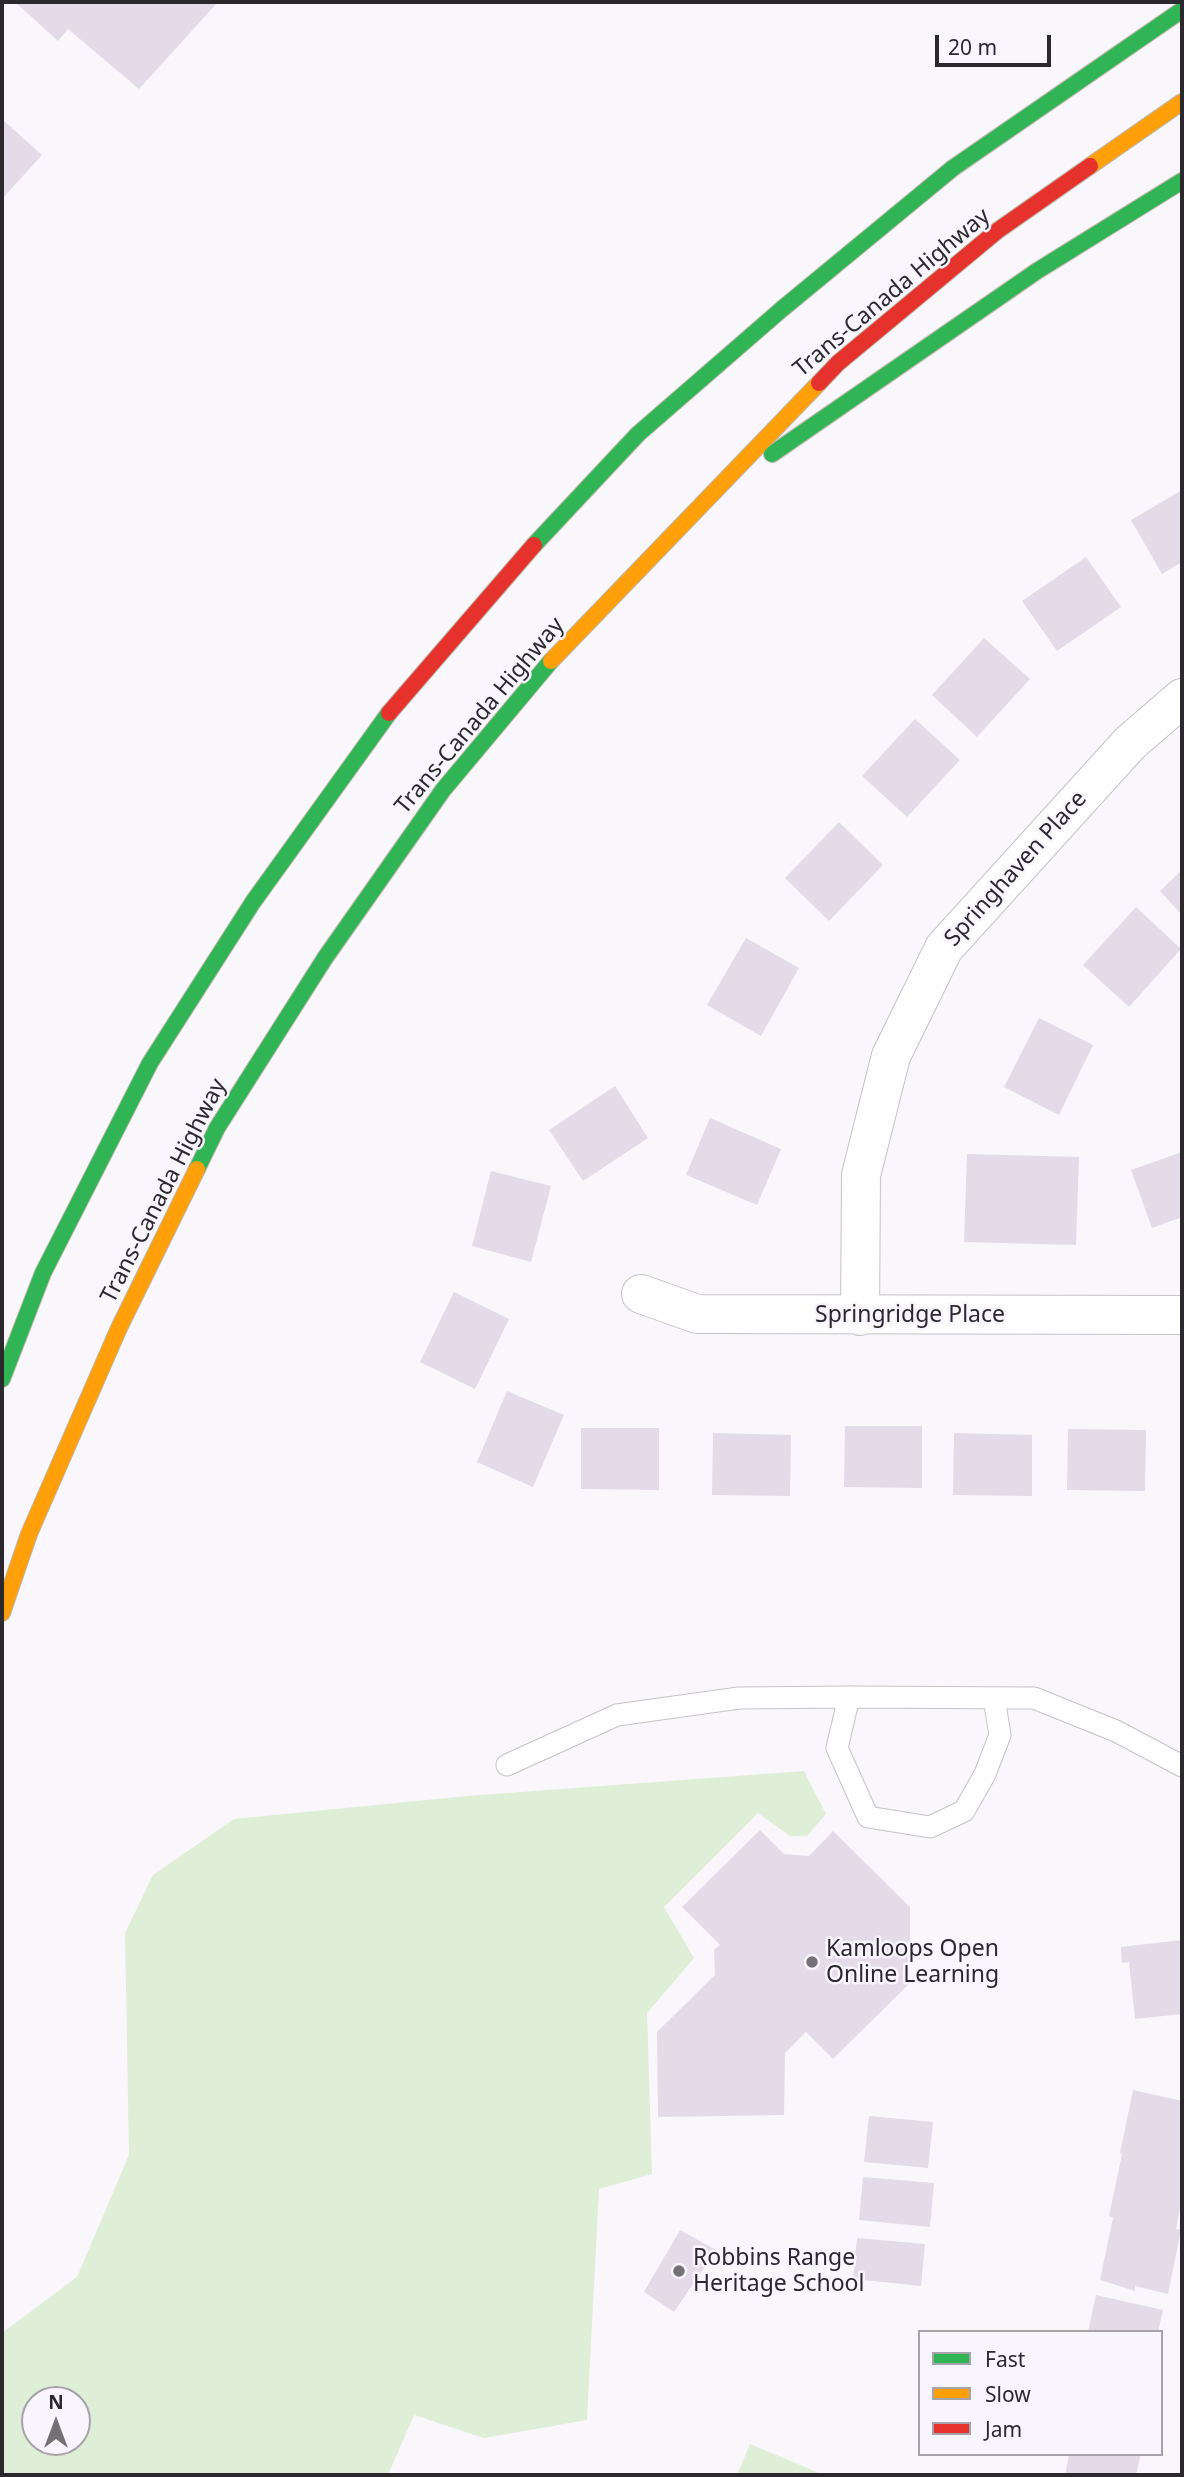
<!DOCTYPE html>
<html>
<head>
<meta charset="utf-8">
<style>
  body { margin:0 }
  #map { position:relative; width:1184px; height:2477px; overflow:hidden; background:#f9f7fc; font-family:"Noto Sans",sans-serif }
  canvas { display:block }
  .frame { position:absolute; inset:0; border:4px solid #2b292d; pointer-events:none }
  .legend { position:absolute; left:918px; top:2330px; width:245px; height:126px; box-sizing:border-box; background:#f9f5fe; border:2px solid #a7a3aa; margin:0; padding:9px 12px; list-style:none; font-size:21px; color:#2b292d }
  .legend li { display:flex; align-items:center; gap:14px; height:35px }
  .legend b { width:35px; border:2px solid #a7a3aa }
  .north { position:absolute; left:21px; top:2386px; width:70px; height:70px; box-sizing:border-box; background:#f9f5fe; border:2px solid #a7a3aa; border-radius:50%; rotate:0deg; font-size:19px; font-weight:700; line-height:28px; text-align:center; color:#2b292d }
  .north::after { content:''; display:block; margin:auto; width:24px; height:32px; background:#737175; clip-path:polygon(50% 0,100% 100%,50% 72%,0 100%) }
  .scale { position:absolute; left:935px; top:35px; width:116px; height:32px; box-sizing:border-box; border:4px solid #2b292d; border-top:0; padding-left:9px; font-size:21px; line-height:24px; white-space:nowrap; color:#2b292d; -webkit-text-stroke:5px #f9f5fe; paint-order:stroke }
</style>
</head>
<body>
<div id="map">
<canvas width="1184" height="2477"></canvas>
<div class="frame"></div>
<ul class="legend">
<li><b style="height:9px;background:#30b455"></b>Fast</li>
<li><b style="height:9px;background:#ff9f0a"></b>Slow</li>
<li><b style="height:9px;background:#e5322d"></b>Jam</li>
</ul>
<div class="north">N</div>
<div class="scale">20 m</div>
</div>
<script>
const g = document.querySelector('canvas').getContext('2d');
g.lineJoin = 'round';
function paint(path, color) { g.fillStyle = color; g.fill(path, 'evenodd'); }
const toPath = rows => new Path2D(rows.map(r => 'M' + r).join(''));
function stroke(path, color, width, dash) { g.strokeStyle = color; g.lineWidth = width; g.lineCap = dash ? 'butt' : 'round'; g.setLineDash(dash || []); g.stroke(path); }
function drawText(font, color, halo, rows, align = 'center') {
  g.font = font + ' "Noto Sans",sans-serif'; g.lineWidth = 5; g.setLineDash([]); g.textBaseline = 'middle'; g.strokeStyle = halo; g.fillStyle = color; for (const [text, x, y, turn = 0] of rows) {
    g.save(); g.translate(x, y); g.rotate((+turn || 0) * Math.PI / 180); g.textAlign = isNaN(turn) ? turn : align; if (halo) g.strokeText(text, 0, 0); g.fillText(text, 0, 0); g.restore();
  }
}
paint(toPath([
  [804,1771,826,1814,807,1836,790,1836,758,1813,664,1907,694,1958,647,2013,652,2174,599,2189,587,2420,484,2438,414,2415,388,2475,2,2475,2,2333,77,2277,129,2155,125,1933,153,1875,234,1819,467,1796],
  [35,2400,77,2400,77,2442,35,2442],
  [750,2444,824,2475,737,2475]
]), '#dfeed7');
paint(toPath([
  [15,2,218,2,139,89,68,29,58,41],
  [2,119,42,155,2,199],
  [1182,490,1182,562,1162,574,1131,520],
  [1086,557,1121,607,1057,651,1022,601],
  [984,638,1030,679,977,737,932,695],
  [915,719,960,760,907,817,862,776],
  [839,822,883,865,829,921,785,878],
  [1182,870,1182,915,1160,891],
  [1136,907,1181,949,1129,1007,1083,965],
  [746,938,799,968,761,1036,707,1005],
  [1039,1018,1093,1045,1059,1115,1004,1087],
  [615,1086,648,1138,583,1181,549,1130],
  [710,1118,781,1149,757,1205,686,1175],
  [1182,1152,1182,1217,1152,1228,1131,1170],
  [967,1154,1079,1157,1076,1245,964,1242],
  [491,1171,551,1186,531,1262,472,1246],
  [454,1292,509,1319,475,1389,420,1362],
  [507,1391,564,1415,533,1487,477,1462],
  [845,1426,922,1426,922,1488,844,1487],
  [581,1428,659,1428,659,1490,581,1489],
  [1068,1429,1146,1430,1145,1491,1067,1490],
  [713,1433,791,1435,790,1496,712,1495],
  [954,1433,1032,1435,1032,1496,953,1495],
  [760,1830,784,1854,809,1856,833,1831,910,1907,910,1983,833,2059,806,2032,785,2053,784,2115,658,2117,657,2032,715,1975,714,1950,720,1945,682,1907],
  [1182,1940,1182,2014,1135,2019,1129,1962,1122,1963,1121,1947],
  [1133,2090,1182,2101,1182,2198,1176,2229,1181,2230,1168,2294,1135,2286,1135,2291,1100,2280,1113,2218,1109,2216,1122,2154,1120,2153],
  [869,2116,933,2122,928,2168,864,2162],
  [863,2177,934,2183,930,2227,859,2220],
  [680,2230,716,2250,674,2312,644,2292],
  [857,2238,925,2244,921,2286,853,2279],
  [1096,2295,1163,2310,1158,2332,1088,2332],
  [1069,2454,1141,2454,1136,2475,1065,2475]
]), '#e3dbe8');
const lane = toPath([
  [849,1697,837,1748,868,1817,930,1827,964,1811,985,1774,1000,1735,994,1698],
  [507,1765,617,1715,739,1698,849,1697,1034,1698,1116,1731,1182,1766]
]);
const street = toPath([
  [641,1294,697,1314,1182,1315],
  [860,1316,861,1175,891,1056,944,948,1130,743,1182,698]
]);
const fast = toPath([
  [772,454,1037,271,1182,181],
  [534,545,638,434,782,309,953,168,1182,10],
  [197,1169,217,1128,325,958,443,790,551,661],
  [2,1379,43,1273,150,1063,253,902,389,713]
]);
const slow = toPath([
  [1090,166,1182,102],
  [551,661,819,383],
  [2,1613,29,1534,119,1328,197,1169]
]);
const jam = toPath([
  [819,383,838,363,997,231,1090,166],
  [389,713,534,545]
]);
stroke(lane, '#c4c3c6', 23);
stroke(street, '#c4c3c6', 40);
stroke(fast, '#beb7a8', 18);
stroke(slow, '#beb7a8', 18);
stroke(jam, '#beb7a8', 18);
stroke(lane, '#fefeff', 21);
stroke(street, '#fefeff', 38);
stroke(fast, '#30b455', 16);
stroke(slow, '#ff9f0a', 16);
stroke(jam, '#e5322d', 16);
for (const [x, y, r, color] of [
  [812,1962,7,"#737175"],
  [679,2271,7,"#737175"]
]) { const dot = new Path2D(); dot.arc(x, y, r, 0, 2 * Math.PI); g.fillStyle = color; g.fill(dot); stroke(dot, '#f9f5fe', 2.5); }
drawText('23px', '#2b292d', '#f9f5fe', [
  ["Trans-Canada Highway",892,293,-40],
  ["Trans-Canada Highway",480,716,-50],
  ["Springhaven Place",1016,869,-48],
  ["Trans-Canada Highway",164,1191,-63],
  ["Springridge Place",910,1315]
]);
drawText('23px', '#2b292d', '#f9f5fe', [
  ["Kamloops Open",826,1949],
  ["Online Learning",826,1975],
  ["Robbins Range",693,2258],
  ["Heritage School",693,2284]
], 'left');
</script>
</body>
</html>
